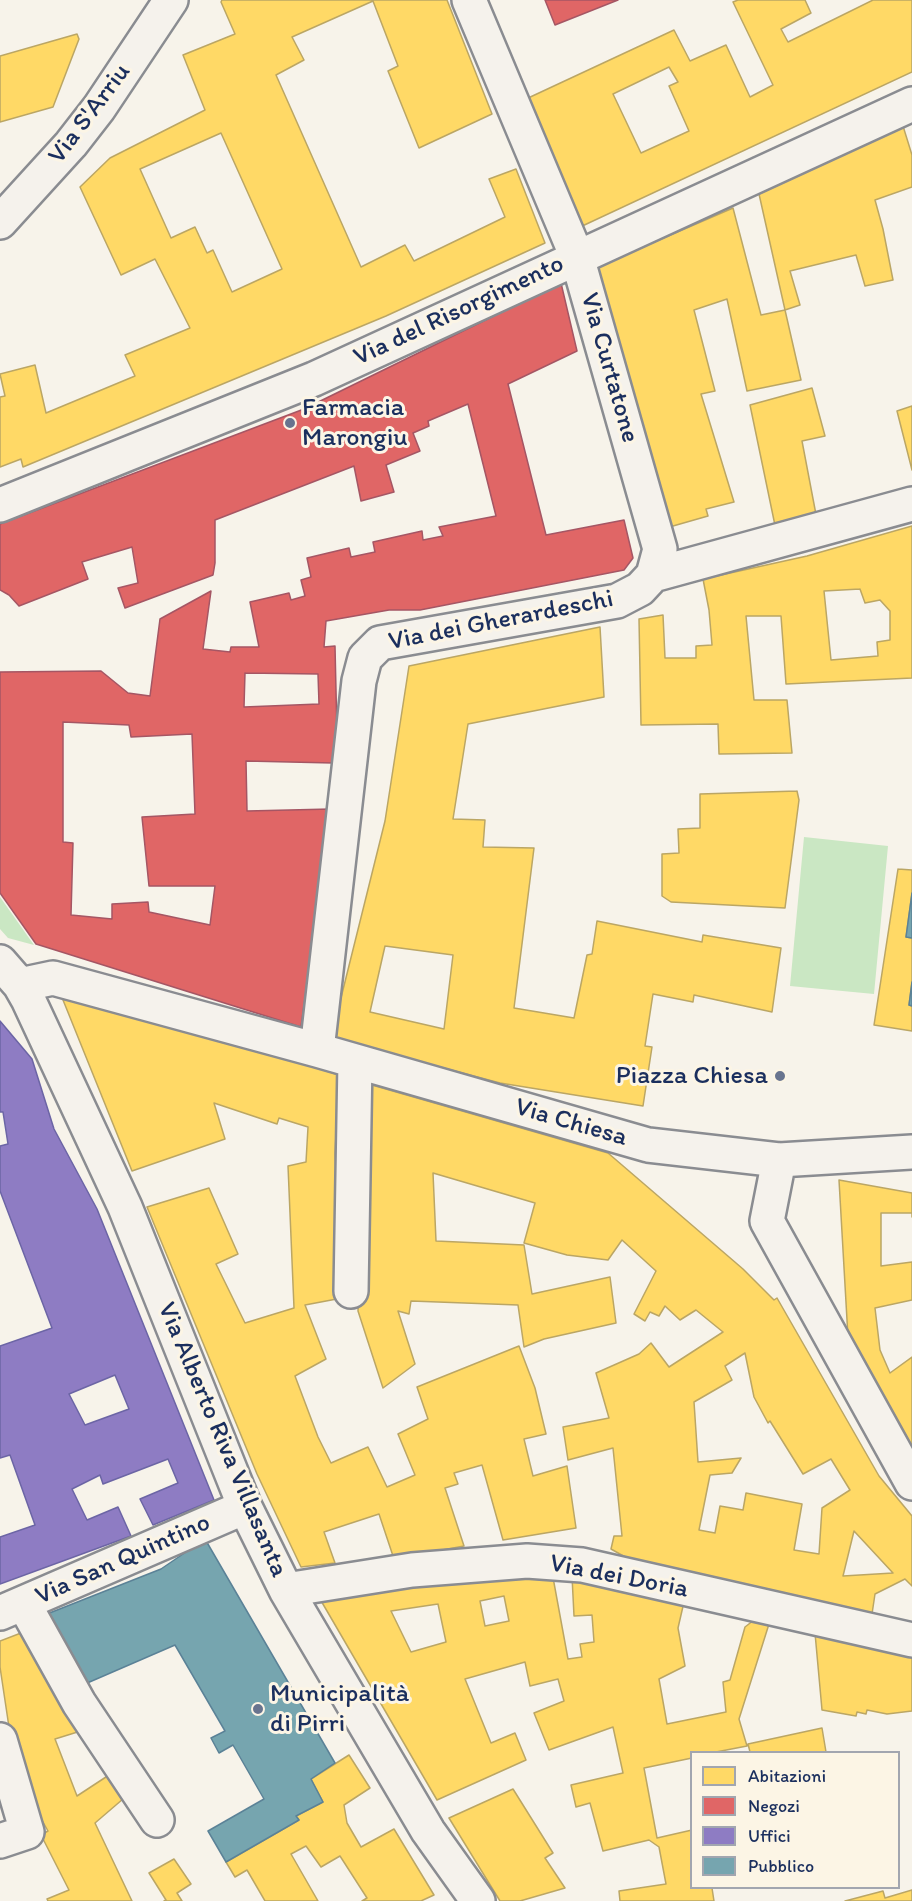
<!DOCTYPE html>
<html>
<head>
<meta charset="utf-8">
<style>
  body { margin:0 }
  #map { position:relative; width:912px; height:1901px; overflow:hidden; background:#f7f3ea; font-family:Itim,sans-serif }
  canvas { display:block }
  .legend { position:absolute; left:690px; top:1751px; width:210px; height:138px; box-sizing:border-box; background:#fcf5e5; border:2px solid #a2a6af; margin:0; padding:8px 10px; list-style:none; font-size:18px; color:#1b2f5e }
  .legend li { display:flex; align-items:center; gap:12px; height:30px }
  .legend b { width:30px; border:2px solid #a2a6af }
</style>
</head>
<body>
<div id="map">
<canvas width="912" height="1901"></canvas>
<ul class="legend">
<li><b style="height:16px;background:#ffd966"></b>Abitazioni</li>
<li><b style="height:16px;background:#e06666"></b>Negozi</li>
<li><b style="height:16px;background:#8e7cc3"></b>Uffici</li>
<li><b style="height:16px;background:#76a5af"></b>Pubblico</li>
</ul>
</div>
<script>
const g = document.querySelector('canvas').getContext('2d');
g.lineJoin = 'round';
function paint(path, color) { g.fillStyle = color; g.fill(path, 'evenodd'); }
const toPath = rows => new Path2D(rows.map(r => 'M' + r).join(''));
function stroke(path, color, width, dash) { g.strokeStyle = color; g.lineWidth = width; g.lineCap = dash ? 'butt' : 'round'; g.setLineDash(dash || []); g.stroke(path); }
function drawText(font, color, halo, rows, align = 'center') {
  g.font = font + ' Itim,sans-serif'; g.lineWidth = 6; g.setLineDash([]); g.textBaseline = 'middle'; g.strokeStyle = halo; g.fillStyle = color; for (const [text, x, y, turn = 0] of rows) {
    g.save(); g.translate(x, y); g.rotate((+turn || 0) * Math.PI / 180); g.textAlign = isNaN(turn) ? turn : align; if (halo) g.strokeText(text, 0, 0); g.fillText(text, 0, 0); g.restore();
  }
}
paint(toPath([
  [804,837,888,846,874,994,790,986],
  [0,897,34,945,8,938,0,929]
]), '#cae7c3');
const homes = toPath([
  [222,0,447,0,492,114,419,148,388,71,398,66,373,1,292,37,304,60,276,75,361,267,405,245,414,261,505,217,489,179,516,169,545,243,386,316,23,467,21,459,0,467,0,397,5,396,0,374,35,365,46,413,135,376,125,355,190,328,155,259,121,275,80,187,110,158,205,110,183,55,235,34,221,2,222,0],
  [221,133,282,269,232,292,213,250,207,253,195,227,171,238,140,169,221,133],
  [738,0,805,0,811,13,781,29,788,42,873,0,912,0,912,72,578,228,526,99,674,30,690,61,726,45,750,97,773,85,733,2,738,0],
  [669,67,678,82,669,86,689,131,641,153,613,94,669,67],
  [77,34,79,39,53,107,0,122,0,56,77,34],
  [903,126,912,155,912,187,875,200,883,229,893,280,865,286,856,255,790,271,800,305,785,310,759,194,903,126],
  [733,208,761,315,785,310,801,380,747,391,727,299,694,310,715,391,701,394,734,502,706,509,708,516,666,528,594,268,733,208],
  [812,388,825,436,802,441,818,525,777,535,750,405,812,388],
  [912,406,912,470,897,411,912,406],
  [912,526,912,678,786,684,781,616,746,616,754,700,787,700,792,753,719,754,718,724,641,725,639,619,663,615,665,658,696,658,696,646,712,645,709,610,703,579,807,556,912,526],
  [860,589,865,603,880,600,890,611,890,640,877,642,878,656,831,660,824,591,860,589],
  [600,627,604,697,468,724,453,819,485,820,483,847,534,848,514,1008,574,1018,587,955,592,954,597,921,702,942,703,935,781,948,772,1012,694,995,693,1002,653,994,645,1046,652,1047,643,1106,500,1083,331,1038,385,821,409,666,600,627],
  [385,946,453,955,444,1029,370,1012,385,946],
  [797,791,799,800,785,908,671,902,662,896,662,854,679,853,678,829,700,828,700,794,797,791],
  [898,869,912,870,912,893,906,937,912,938,912,982,909,1005,912,1006,912,1031,874,1025,898,869],
  [89,996,339,1075,335,1154,342,1298,305,1305,326,1359,295,1376,318,1437,331,1463,368,1447,387,1487,415,1475,398,1434,428,1419,417,1387,519,1346,535,1388,546,1434,524,1439,533,1476,567,1466,576,1528,503,1540,482,1465,454,1473,458,1484,445,1488,464,1546,394,1559,379,1514,324,1532,335,1563,301,1567,257,1474,147,1207,209,1188,238,1254,216,1264,245,1323,294,1308,288,1166,306,1162,308,1127,279,1118,277,1124,214,1103,225,1139,132,1171,63,1000,89,996],
  [365,1083,608,1153,743,1269,774,1300,777,1298,879,1476,912,1516,912,1586,905,1579,875,1594,872,1614,650,1571,611,1549,614,1536,622,1536,613,1448,568,1460,563,1427,609,1418,596,1373,639,1354,651,1343,669,1367,723,1332,696,1310,680,1320,665,1306,659,1316,650,1312,645,1321,634,1314,656,1271,622,1240,608,1260,567,1255,524,1243,535,1203,433,1173,436,1241,524,1245,532,1294,610,1277,616,1323,544,1339,524,1347,518,1305,411,1301,409,1314,398,1311,415,1364,383,1388,358,1311,365,1083],
  [745,1353,754,1397,768,1423,770,1421,803,1474,831,1459,850,1490,822,1508,819,1554,794,1550,802,1504,746,1493,743,1510,720,1506,715,1533,699,1530,710,1475,732,1473,741,1458,698,1462,694,1402,732,1380,725,1366,745,1353],
  [854,1531,893,1573,843,1576,854,1531],
  [839,1180,912,1193,912,1217,912,1213,881,1213,881,1266,912,1262,912,1300,875,1308,880,1350,890,1373,912,1357,912,1467,849,1355,839,1180],
  [508,1566,552,1572,568,1659,582,1657,580,1644,594,1642,592,1615,574,1616,572,1576,684,1602,678,1628,685,1666,659,1679,667,1724,726,1712,723,1682,730,1680,745,1627,754,1620,769,1624,739,1719,747,1746,716,1752,692,1752,692,1758,644,1768,657,1838,692,1830,692,1888,712,1888,714,1901,620,1901,619,1891,666,1884,659,1847,649,1840,603,1851,590,1803,576,1807,571,1785,623,1773,613,1727,549,1750,534,1713,564,1701,558,1679,530,1686,525,1662,465,1679,491,1743,515,1733,526,1760,437,1800,320,1599,508,1566],
  [504,1596,509,1621,485,1626,480,1601,504,1596],
  [438,1604,446,1642,411,1652,391,1611,438,1604],
  [21,1633,84,1730,55,1739,77,1796,109,1775,123,1799,95,1823,132,1901,48,1901,47,1899,69,1890,41,1835,48,1831,39,1815,34,1818,16,1774,0,1667,0,1641,21,1633],
  [815,1633,912,1649,912,1711,887,1714,867,1710,866,1714,857,1712,856,1716,822,1710,815,1633],
  [822,1728,826,1752,750,1752,748,1744,822,1728],
  [349,1755,370,1788,344,1805,347,1823,361,1847,394,1829,434,1895,421,1901,362,1901,367,1898,340,1856,321,1867,306,1846,291,1854,318,1901,265,1901,247,1870,235,1877,226,1862,299,1820,296,1816,323,1802,311,1779,349,1755],
  [513,1789,553,1853,545,1858,565,1888,520,1901,500,1901,449,1818,513,1789],
  [174,1859,191,1884,177,1893,182,1901,164,1901,166,1900,149,1873,174,1859],
  [912,1890,912,1901,845,1901,883,1891,885,1898,912,1890]
]);
paint(homes, '#ffd966');
stroke(homes, '#bba664', 1.5);
const shops = toPath([
  [545,0,618,0,555,25,545,0],
  [561,283,577,351,508,384,546,535,624,520,633,558,624,570,420,610,389,610,326,621,324,647,335,646,337,735,333,763,246,761,247,811,331,809,301,1027,36,944,0,893,0,672,101,671,128,693,150,696,160,619,211,591,203,649,230,652,231,647,259,647,250,602,289,593,291,600,305,596,301,580,311,577,307,558,349,548,351,557,375,552,373,542,422,531,423,540,443,536,439,527,496,516,468,404,428,421,429,426,413,433,420,451,386,465,394,492,361,501,354,466,215,520,215,563,213,575,125,608,118,588,138,583,132,547,82,562,88,579,19,606,9,595,0,590,0,524,304,409,561,283],
  [245,673,318,674,319,704,244,707,245,673],
  [63,722,129,725,131,737,192,734,195,814,142,817,149,886,215,886,210,925,149,912,148,902,112,904,112,919,71,915,73,843,63,842,63,722]
]);
paint(shops, '#e06666');
stroke(shops, '#a55664', 1.5);
const offices = toPath([
  [0,1021,32,1059,54,1129,97,1209,214,1500,153,1525,140,1499,178,1483,168,1459,103,1484,100,1475,72,1489,87,1520,118,1507,131,1536,0,1584,0,1537,35,1525,10,1455,0,1458,0,1346,52,1328,0,1191,0,1146,8,1144,3,1112,0,1112,0,1021],
  [115,1375,129,1409,85,1425,69,1394,115,1375]
]);
paint(offices, '#8e7cc3');
stroke(offices, '#6c65a5', 1.5);
const public = toPath([
  [912,893,912,938,906,937,912,893],
  [912,982,912,1006,909,1005,912,982],
  [205,1539,335,1763,311,1779,323,1802,296,1816,299,1820,226,1862,208,1831,264,1799,233,1745,219,1753,211,1738,225,1731,175,1645,78,1687,47,1614,161,1569,205,1539]
]);
paint(public, '#76a5af');
stroke(public, '#5b8297', 1.5);
const minor = toPath([
  [469,0,577,257,660,549,653,575],
  [0,222,71,144,99,108,171,0],
  [0,505,314,379,912,104],
  [0,962,20,985,28,999,125,1207,245,1507,286,1590,428,1831,478,1901],
  [20,985,53,978,317,1050,648,1145,779,1160,912,1152],
  [317,1050,359,681,365,658,380,643,617,601,640,589,653,575,912,504],
  [779,1160,767,1221,912,1483],
  [351,1291,355,1061],
  [286,1590,412,1570,527,1561,582,1565,912,1640],
  [24,1604,79,1703,157,1820],
  [0,1613,245,1507],
  [0,1740,27,1832,0,1841]
]);
stroke(minor, '#8a8c91', 38);
stroke(minor, '#f5f2ec', 33);
for (const [x, y, r, color] of [
  [290,423,6,"#68748f"],
  [780,1076,6,"#68748f"],
  [258,1709,6,"#68748f"]
]) { const dot = new Path2D(); dot.arc(x, y, r, 0, 2 * Math.PI); g.fillStyle = color; g.fill(dot); stroke(dot, '#fcf5e5', 2); }
drawText('26px', '#1b2f5e', '#fcf5e5', [
  ["Via S'Arriu",90,114,-53],
  ["Via del Risorgimento",459,311,-25],
  ["Via Curtatone",609,368,74],
  ["Via dei Gherardeschi",501,621,-11],
  ["Via Chiesa",571,1123,16],
  ["Via Alberto Riva Villasanta",222,1440,67],
  ["Via San Quintino",123,1560,-24],
  ["Via dei Doria",619,1577,11]
]);
drawText('26px', '#1b2f5e', '#fcf5e5', [
  ["Farmacia",302,408],
  ["Marongiu",302,438],
  ["Piazza Chiesa",768,1076,"right"],
  ["Municipalità",270,1694],
  ["di Pirri",270,1724]
], 'left');
</script>
</body>
</html>
